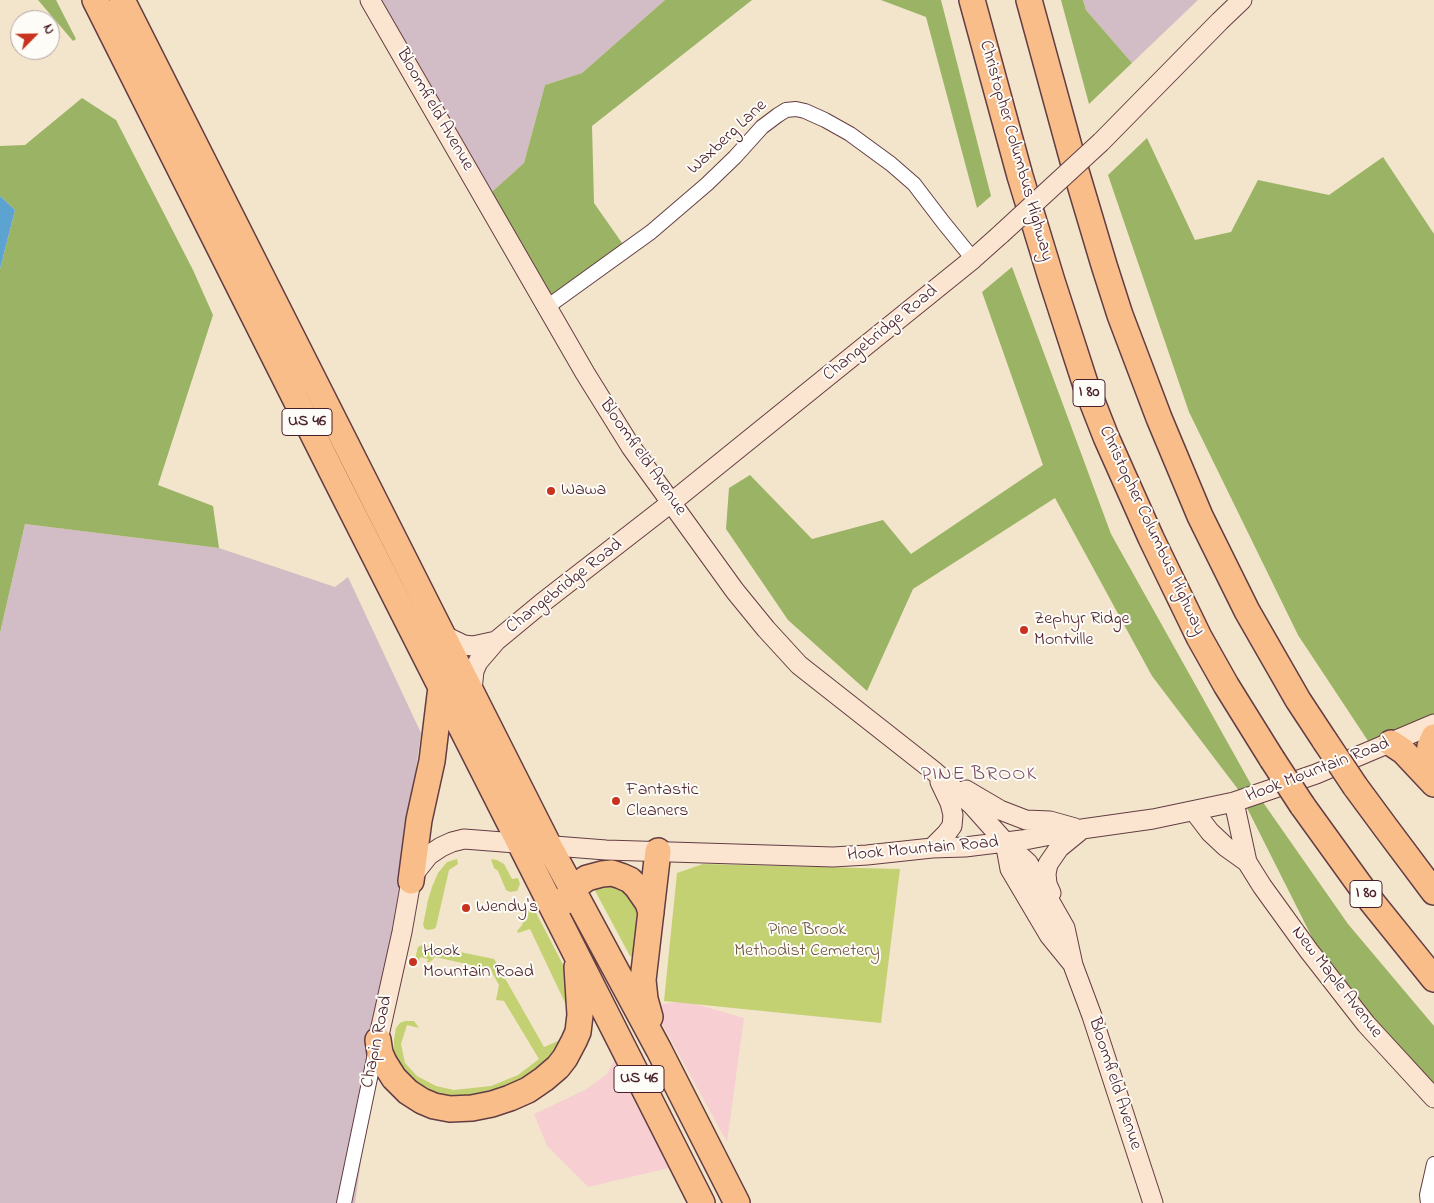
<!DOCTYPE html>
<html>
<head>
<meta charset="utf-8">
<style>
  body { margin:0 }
  #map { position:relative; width:1434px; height:1203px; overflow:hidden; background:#f2e5cb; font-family:"Indie Flower",sans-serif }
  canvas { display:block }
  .north { position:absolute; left:10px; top:10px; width:50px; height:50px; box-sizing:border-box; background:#fdfcf7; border:1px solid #b5a4a5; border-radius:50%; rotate:67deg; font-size:14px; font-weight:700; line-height:20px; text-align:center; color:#4a1f2b }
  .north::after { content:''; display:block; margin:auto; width:18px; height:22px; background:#c8321e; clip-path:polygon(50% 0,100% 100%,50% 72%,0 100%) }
</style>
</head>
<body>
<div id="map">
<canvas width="1434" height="1203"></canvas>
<div class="north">N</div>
</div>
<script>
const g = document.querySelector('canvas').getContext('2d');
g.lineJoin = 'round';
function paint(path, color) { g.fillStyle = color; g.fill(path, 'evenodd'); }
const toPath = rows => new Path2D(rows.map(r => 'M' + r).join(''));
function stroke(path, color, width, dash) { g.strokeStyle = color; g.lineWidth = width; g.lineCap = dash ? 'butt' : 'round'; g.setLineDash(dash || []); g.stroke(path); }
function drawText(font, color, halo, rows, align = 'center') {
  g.font = font + ' "Indie Flower",sans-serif'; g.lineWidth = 4; g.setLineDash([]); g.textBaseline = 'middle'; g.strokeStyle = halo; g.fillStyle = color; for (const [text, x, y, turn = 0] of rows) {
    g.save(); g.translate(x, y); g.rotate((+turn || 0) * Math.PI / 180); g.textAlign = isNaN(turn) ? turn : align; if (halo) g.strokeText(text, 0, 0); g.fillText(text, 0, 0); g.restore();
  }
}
paint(toPath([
  [685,1001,744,1018,727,1142,662,1024,656,1005],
  [615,1059,669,1168,588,1187,547,1146,534,1114,585,1090,607,1074]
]), '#f7cfd2');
paint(toPath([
  [370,0,665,0,582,73,545,85,524,163,485,198],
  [1083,0,1198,0,1132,63,1086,10],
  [25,524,219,548,335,587,348,577,421,733,355,1203,0,1203,0,633]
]), '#d2bdc6');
paint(toPath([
  [457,859,458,864,449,870,436,927,434,929,428,930,425,929,423,925,428,900,432,887,438,873,447,862],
  [491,859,497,860,504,864,512,879,518,878,520,884,517,891,510,892,506,890,498,871,494,868],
  [703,864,900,869,881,1023,664,1001,677,873],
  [618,884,641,908,635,957,630,956,593,887],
  [531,903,572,982,570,1033,542,1069,481,1099,433,1096,401,1074,394,1053,394,1039,396,1028,400,1023,405,1021,414,1021,419,1028,407,1025,401,1044,405,1063,417,1076,436,1086,454,1090,491,1086,518,1075,539,1059,504,1001,496,1000,499,985,490,969,435,957,430,962,427,962,428,959,420,957,419,961,415,959,418,947,422,945,431,946,494,959,544,1047,558,1041,563,1034,567,1020,568,1009,530,929,518,933,517,931,522,925]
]), '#c4d173');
paint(toPath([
  [38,0,56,0,76,39,73,41],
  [665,0,752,0,592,126,594,203,629,253,548,310,485,198,524,163,545,85,582,73],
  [881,0,941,0,991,196,977,208,926,17],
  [1061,0,1083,0,1086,10,1132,63,1089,104],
  [82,98,116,120,193,270,213,315,158,485,213,506,219,548,25,524,0,633,0,269,15,210,0,196,0,146,25,145],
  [1147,138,1195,240,1231,232,1258,180,1329,195,1383,157,1434,234,1434,727,1374,750,1298,635,1189,412,1108,175],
  [1012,267,1111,534,1253,788,1348,924,1434,1026,1434,1091,1340,993,1237,788,1152,676,1055,498,913,589,867,691,788,620,726,529,729,488,750,475,812,539,883,520,911,554,1043,465,982,292]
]), '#9bb365');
paint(toPath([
  [0,196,15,210,0,269]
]), '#5ca3d2');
const street = toPath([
  [547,307,651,232,707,184,735,157,762,127,778,115,786,110,796,109,805,111,825,120,850,134,891,164,914,184,943,222,973,259],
  [344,1203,376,1049],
  [1428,1203,1427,1195,1434,1164]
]);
const secondary = toPath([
  [370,0,585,373,631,447,735,591,766,629,799,665,935,772,972,805,1005,842,1028,863,1065,928,1073,965,1092,1016,1153,1203],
  [1101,142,1220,21,1242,0],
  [443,635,464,645,473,646,496,641],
  [472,690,474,671,478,662,496,641,542,603,672,502,973,259,1001,234],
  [966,790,1000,810,1026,820,1050,821,1075,828],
  [1234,802,1247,862],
  [1194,811,1210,832,1226,847,1247,862,1262,886,1309,951,1366,1024,1434,1098],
  [1005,842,1010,869,1049,935,1071,962],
  [932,848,946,834,952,826,953,815,950,803,940,782],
  [1051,893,1047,884,1046,874,1048,864,1059,848,1081,830],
  [378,1040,402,932,411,881,417,870,429,855,441,847,452,842,464,839,606,850,833,857,867,855,932,848,965,847,1030,839,1082,829,1153,819,1234,802,1316,774,1434,724]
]);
const highway = toPath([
  [95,0,336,480,702,1203],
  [122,0,549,846,659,1050,737,1203],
  [972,0,1020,176,1052,281,1086,386,1106,437,1151,538,1199,637,1226,685,1272,759],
  [1029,0,1073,161,1104,265,1120,315,1159,418,1200,516,1247,611,1298,700,1325,741],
  [1391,743,1403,751,1434,784],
  [1433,783,1429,765,1429,756,1430,746,1434,737],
  [1355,786,1386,828,1434,892],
  [1302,805,1372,902,1434,979],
  [411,881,419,820,432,761,441,687],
  [564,902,573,888,587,878,602,874,612,873,621,876,630,880,637,887,648,903,651,913],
  [650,1017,645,999,643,980,658,851],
  [378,1040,380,1053,384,1062,394,1078,408,1092,422,1101,434,1106,450,1109,472,1108,492,1104,510,1098,528,1090,544,1079,558,1067,565,1058,574,1041,578,1032,580,1015,577,967]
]);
stroke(street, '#633d43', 16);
stroke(secondary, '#633d43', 21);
stroke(highway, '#633d43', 28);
stroke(street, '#fff', 14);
stroke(secondary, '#fce5d0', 19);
stroke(highway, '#f8bd89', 25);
const secondaryBridge = toPath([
  [1001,234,1101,142]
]);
const highwayBridge = toPath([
  [1325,741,1355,786],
  [1272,759,1302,805]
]);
stroke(secondaryBridge, '#633d43', 21, []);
stroke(highwayBridge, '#633d43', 28, []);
stroke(secondaryBridge, '#fce5d0', 19);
stroke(highwayBridge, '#f8bd89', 25);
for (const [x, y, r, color] of [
  [551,491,5,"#c8321e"],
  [1024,630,5,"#c8321e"],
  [616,801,5,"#c8321e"],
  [466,908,5,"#c8321e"],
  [413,962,5,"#c8321e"]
]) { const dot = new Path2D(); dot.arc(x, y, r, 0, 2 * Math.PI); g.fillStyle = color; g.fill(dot); stroke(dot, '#fdfcf7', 2); }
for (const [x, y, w] of [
  [1089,393,32],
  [307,422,50],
  [1366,894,32],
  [639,1079,50]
]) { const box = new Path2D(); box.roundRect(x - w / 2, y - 13.5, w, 27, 4); g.fillStyle = '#fdfcf7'; g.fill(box); stroke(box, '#4a1f2b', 1); }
drawText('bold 16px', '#4a1f2b', null, [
  ["I 80",1089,393],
  ["US 46",307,422],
  ["I 80",1366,894],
  ["US 46",639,1079]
]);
drawText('18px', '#4a1f2b', '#fdfcf7', [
  ["Bloomfield Avenue",434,110,60],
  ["Waxberg Lane",728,138,-43],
  ["Christopher Columbus Highway",1015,151,74],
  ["Changebridge Road",881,334,-39],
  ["Bloomfield Avenue",642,458,55],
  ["Christopher Columbus Highway",1151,531,65],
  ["Changebridge Road",565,587,-38],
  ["Hook Mountain Road",1318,771,-21],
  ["Hook Mountain Road",923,850,-5],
  ["New Maple Avenue",1336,983,52],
  ["Chapin Road",378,1042,-78],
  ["Bloomfield Avenue",1114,1084,72]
]);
drawText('18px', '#4a1f2b', '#fdfcf7', [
  ["Wawa",561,491],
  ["Zephyr Ridge",1034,620],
  ["Montville",1034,641],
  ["Fantastic",626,791],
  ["Cleaners",626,812],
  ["Wendy's",476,908],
  ["Hook",423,952],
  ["Mountain Road",423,973]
], 'left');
drawText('18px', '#6f5441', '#fdfcf7', [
  ["Pine Brook",807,931],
  ["Methodist Cemetery",807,952]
]);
g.letterSpacing = '1px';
drawText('20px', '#7d4c62', '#fdfcf7', [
  ["PINE BROOK",979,776]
]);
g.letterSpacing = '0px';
</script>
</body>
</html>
